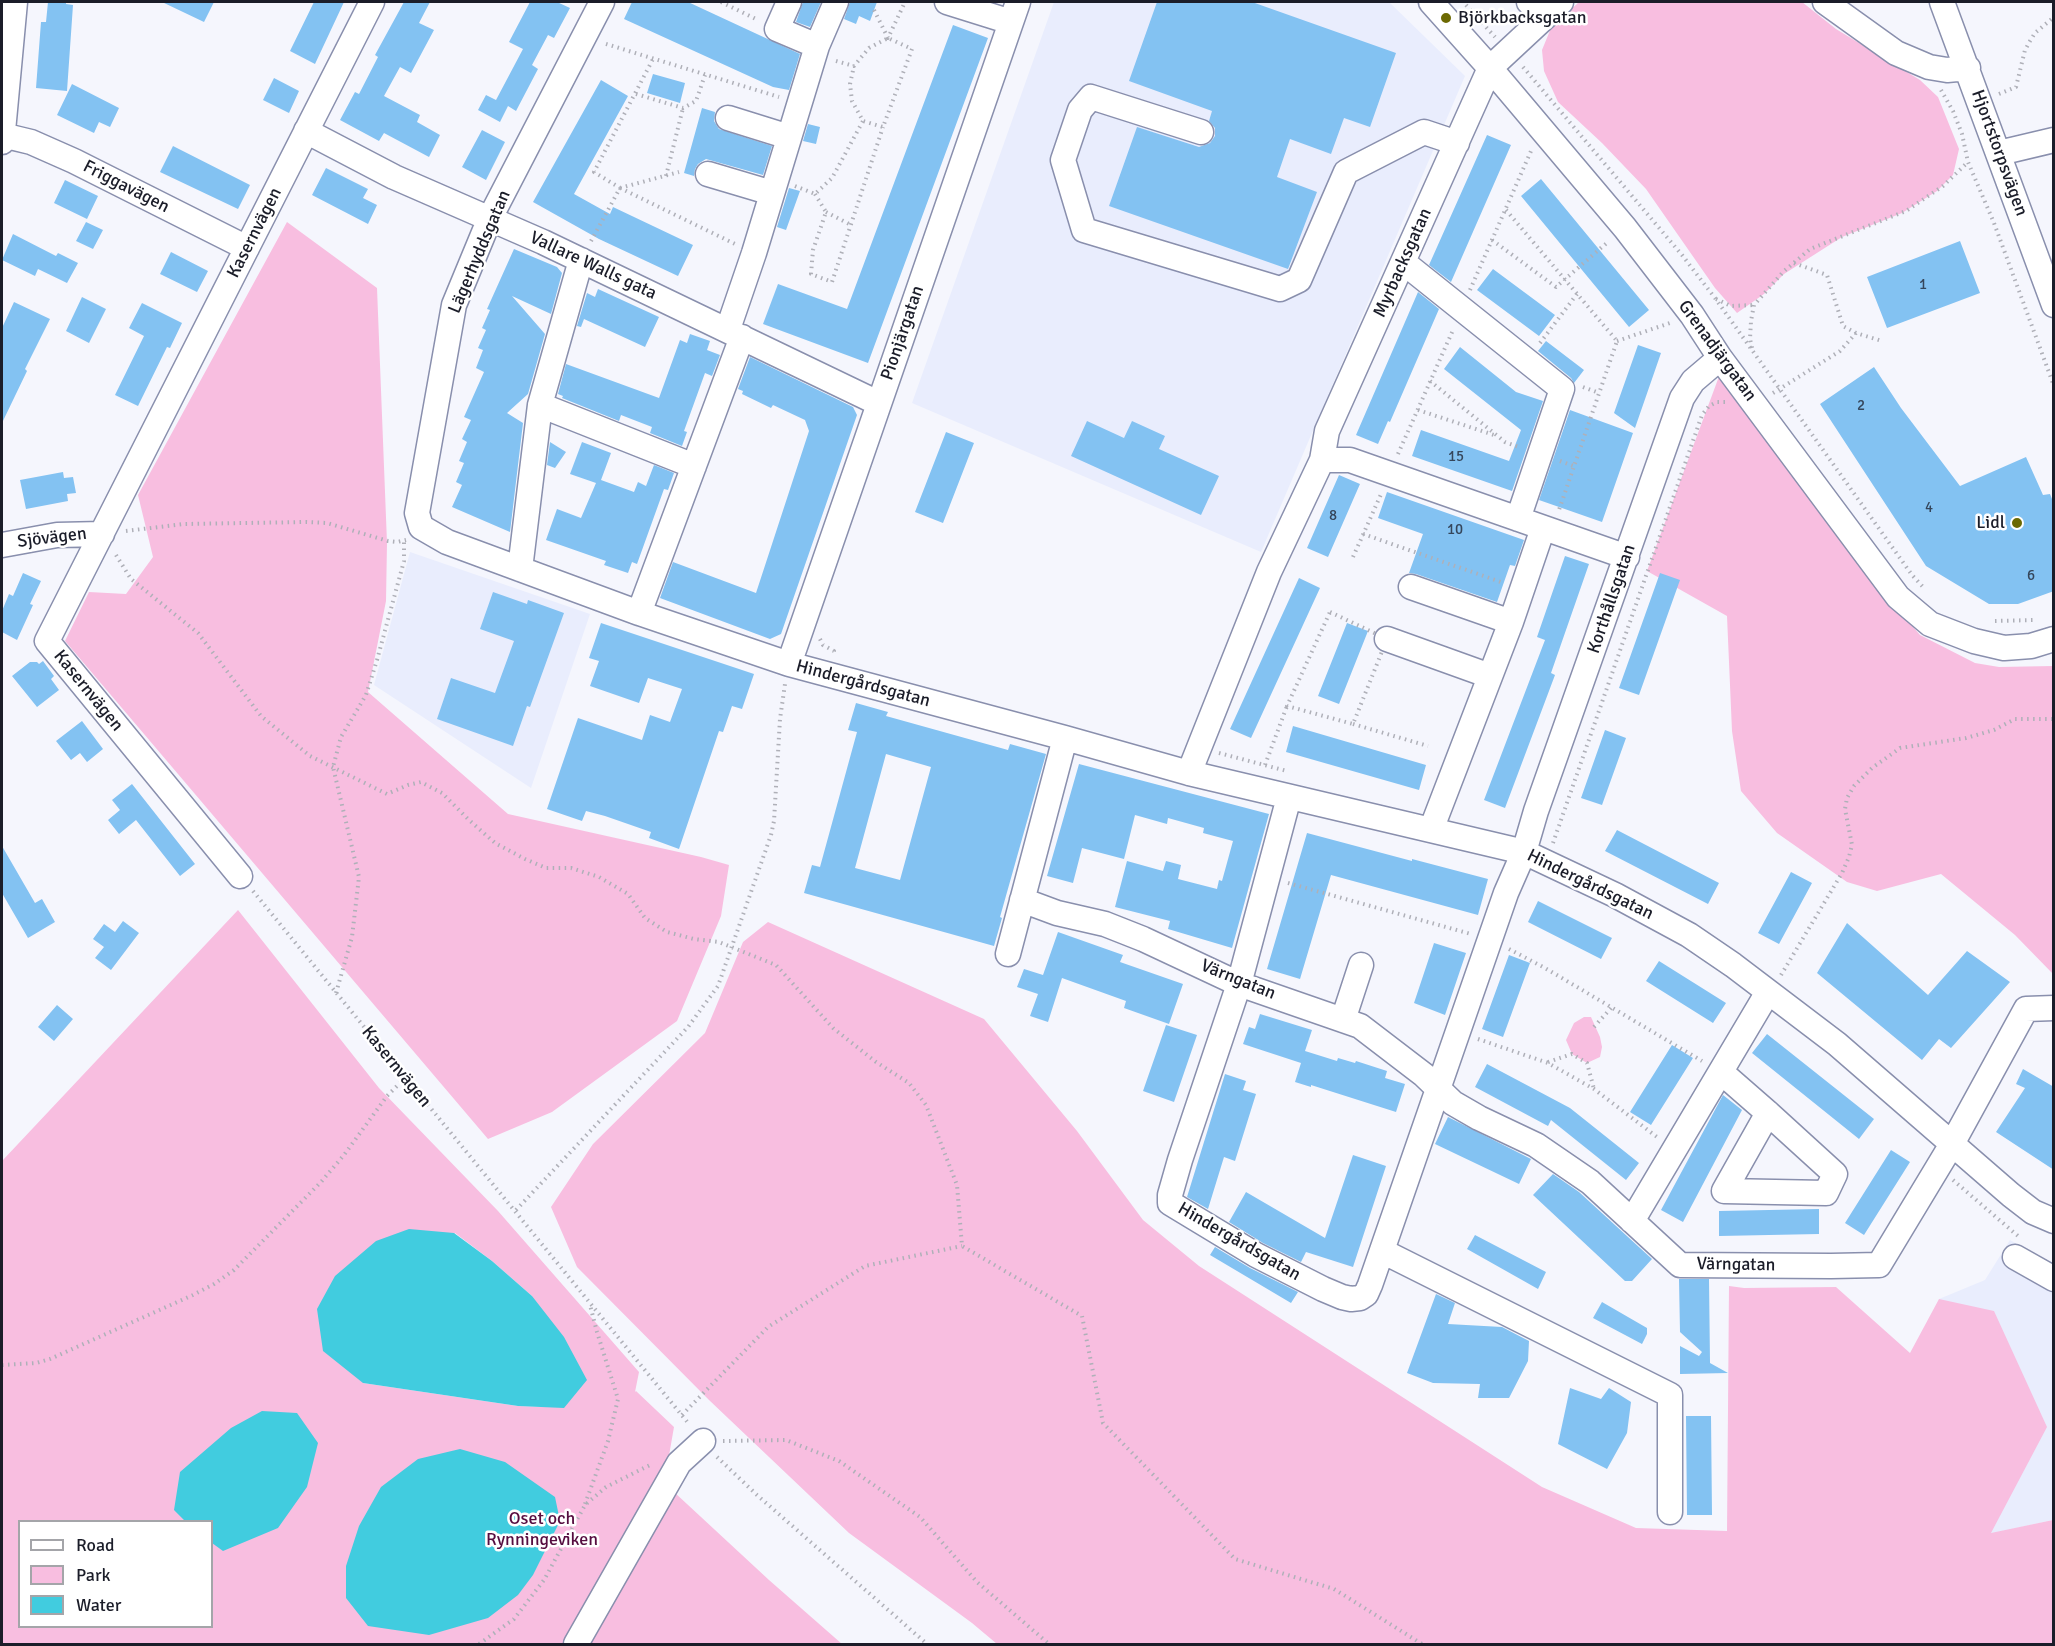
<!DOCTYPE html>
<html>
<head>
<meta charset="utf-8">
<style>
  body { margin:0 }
  #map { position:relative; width:2055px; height:1646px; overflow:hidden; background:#f5f6fd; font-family:Signika,sans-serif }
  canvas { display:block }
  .frame { position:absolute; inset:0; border:3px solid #1b1d29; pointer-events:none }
  .legend { position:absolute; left:18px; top:1520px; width:195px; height:108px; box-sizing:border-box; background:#fff; border:2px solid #a4a5a9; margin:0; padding:8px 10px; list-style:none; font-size:18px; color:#1b1d29 }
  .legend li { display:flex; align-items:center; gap:12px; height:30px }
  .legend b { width:30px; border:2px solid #a4a5a9 }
</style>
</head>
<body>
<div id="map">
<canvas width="2055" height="1646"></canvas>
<div class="frame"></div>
<ul class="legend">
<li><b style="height:8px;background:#fff"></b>Road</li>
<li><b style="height:16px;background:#f8bee0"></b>Park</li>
<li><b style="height:16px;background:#41ccdf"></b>Water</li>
</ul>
</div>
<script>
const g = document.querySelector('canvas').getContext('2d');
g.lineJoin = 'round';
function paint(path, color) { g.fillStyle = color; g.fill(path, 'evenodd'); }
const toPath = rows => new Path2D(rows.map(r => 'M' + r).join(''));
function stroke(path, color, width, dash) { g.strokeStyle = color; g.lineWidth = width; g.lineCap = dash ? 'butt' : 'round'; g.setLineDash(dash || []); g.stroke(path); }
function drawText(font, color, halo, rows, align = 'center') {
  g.font = font + ' Signika,sans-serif'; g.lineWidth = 5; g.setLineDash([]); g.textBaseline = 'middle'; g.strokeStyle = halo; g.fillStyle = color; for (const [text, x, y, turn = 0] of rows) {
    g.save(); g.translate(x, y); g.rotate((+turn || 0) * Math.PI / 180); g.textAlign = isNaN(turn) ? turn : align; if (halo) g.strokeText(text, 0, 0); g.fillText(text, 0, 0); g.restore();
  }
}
paint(toPath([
  [1054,2,1389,2,1465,76,1261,552,912,403],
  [410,552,590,614,531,788,374,685],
  [2010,1240,2053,1265,2053,1520,1990,1534,1939,1299,1985,1280]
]), '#e9edfd');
paint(toPath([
  [1579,2,1802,2,1836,29,1920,80,1938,97,1959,149,1953,175,1937,191,1902,213,1842,237,1784,274,1764,294,1737,313,1715,288,1646,189,1602,143,1558,102,1544,71,1542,50,1551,28],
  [287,222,377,288,387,543,386,601,368,692,508,814,701,857,729,865,721,916,677,1021,552,1112,488,1139,65,641,89,592,126,594,153,557,138,495],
  [1721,371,1877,585,1920,635,1975,663,1999,667,2053,666,2053,974,2015,935,1941,874,1877,891,1847,882,1777,833,1741,791,1732,731,1727,616,1647,571],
  [238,910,379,1088,498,1211,639,1372,635,1392,636,1391,674,1427,667,1467,660,1479,769,1580,842,1644,2,1644,2,1161],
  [455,1233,492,1261,532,1296,570,1400,547,1407,518,1406,363,1383],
  [20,1522,212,1522,212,1626,20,1626],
  [768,922,984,1019,1077,1131,1143,1220,1199,1266,1542,1487,1636,1528,1727,1531,1729,1286,1744,1288,1836,1287,1910,1353,1939,1299,1994,1311,2047,1427,1991,1533,2053,1520,2053,1644,997,1644,972,1623,849,1533,709,1400,577,1267,551,1207,593,1144,705,1033,743,942],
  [1584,1017,1591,1017,1600,1037,1602,1047,1600,1057,1587,1063,1572,1054,1566,1040,1574,1023]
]), '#f8bee0');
paint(toPath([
  [409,1229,454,1233,492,1261,532,1296,564,1337,587,1380,564,1408,518,1406,363,1383,323,1351,317,1309,335,1276,376,1241],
  [262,1411,297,1413,318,1443,307,1487,278,1528,223,1551,212,1543,212,1522,185,1521,174,1510,180,1472,231,1428],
  [460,1449,505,1462,555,1497,560,1521,533,1575,518,1595,488,1618,429,1635,368,1626,346,1598,346,1566,359,1526,381,1487,418,1459]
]), '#41ccdf');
paint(toPath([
  [48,2,66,2,66,4,73,5,67,91,36,88,41,22,46,22],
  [162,2,214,2,204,22],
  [314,2,344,2,315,64,290,51],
  [404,2,430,2,419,23,434,30,411,73,400,67,384,96,420,115,417,122,440,135,429,157,384,133,379,141,340,120,355,92,359,94,378,57,375,55],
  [530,2,557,2,570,8,554,38,548,35,532,65,538,69,516,111,508,106,500,122,478,110,486,95,496,100,523,49,509,42],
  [632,2,688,2,800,54,789,90,773,87,624,19],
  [803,2,821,2,810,27,796,22],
  [850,2,877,2,870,21,859,16,856,24,844,19],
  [1157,2,1252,2,1396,53,1370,127,1344,118,1331,154,1290,139,1277,177,1317,192,1288,269,1109,206,1137,127,1199,147,1210,143,1215,136,1215,128,1209,121,1212,111,1129,81],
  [953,25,988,38,868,363,763,324,778,284,847,309],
  [653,74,685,83,680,103,647,93],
  [274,78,299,91,289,113,263,100],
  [601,80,628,96,574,194,610,214,613,207,693,245,678,276,599,239,533,202],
  [72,84,119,108,110,127,99,122,94,133,57,115],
  [702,108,715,112,714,121,719,129,772,146,763,175,706,159,698,164,695,169,694,176,684,173],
  [808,124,820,127,816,144,803,141],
  [482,130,505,142,486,180,462,167],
  [1487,135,1511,145,1451,282,1429,265],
  [173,146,250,185,238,209,160,172],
  [326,168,368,189,363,198,377,205,368,224,312,195],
  [1541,179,1649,310,1629,327,1521,196],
  [65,180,98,196,87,219,54,203],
  [789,188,800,191,786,230,777,227],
  [86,222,103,230,93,249,76,241],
  [13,234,56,256,58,253,78,263,67,283,38,269,35,276,2,260],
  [1960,241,1980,293,1887,328,1867,277],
  [514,249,557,267,562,273,551,314,512,296,545,334,528,394,507,413,523,423,510,532,452,507,462,485,456,482,464,463,459,461,467,442,462,439,471,420,464,417,484,372,476,368,483,350,478,348,486,330,482,328,490,310,487,309],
  [171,252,208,271,197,292,160,274],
  [1493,269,1555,315,1539,336,1477,290],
  [598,289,659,317,645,347,584,319,581,327,577,326,587,293,595,297],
  [1418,292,1439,309,1390,422,1388,421,1378,444,1356,435],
  [82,297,106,309,89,343,66,331],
  [14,302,50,319,25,369,27,371,2,423,2,328],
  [142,303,182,323,170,348,167,347,138,406,115,395,144,336,129,328],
  [690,334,710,341,707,350,720,355,712,376,705,373,684,431,687,432,682,446,650,433,652,427,621,415,619,421,562,398,563,396,558,394,566,364,659,398,680,340,687,343],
  [1546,341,1584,370,1574,383,1571,378,1538,351],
  [1638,345,1661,353,1635,428,1614,413],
  [1460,347,1516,392,1543,401,1512,491,1412,456,1421,430,1509,461,1521,430,1444,369],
  [750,357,853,407,857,415,781,634,770,639,660,598,673,562,756,593,809,431,805,420,773,405,771,408,742,394,743,391,738,389],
  [1874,367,1901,408,1960,486,2026,457,2043,495,2050,494,2054,504,2054,591,2018,604,1989,604,1926,566,1820,404],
  [1570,410,1633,433,1602,522,1539,500],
  [1087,421,1124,438,1132,421,1165,436,1159,449,1219,476,1201,515,1071,456],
  [946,432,974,443,943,523,915,512],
  [550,442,566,452,555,468,547,465],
  [582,442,611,453,601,480,634,492,638,482,646,486,654,465,674,473,668,490,664,489,637,564,632,562,628,573,604,565,606,561,546,540,557,509,581,518,596,483,570,474],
  [63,472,64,478,73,477,76,493,67,494,68,501,26,509,20,480],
  [1339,475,1360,484,1328,557,1307,548],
  [1387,492,1524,540,1515,566,1510,565,1497,602,1416,574,1409,573,1423,534,1378,518],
  [1565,556,1589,564,1551,673,1555,675,1505,808,1484,800,1545,640,1537,637],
  [23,573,41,581,30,604,33,605,17,640,2,632,2,611,9,594,13,596],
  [1660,573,1680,580,1639,695,1619,688],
  [1299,578,1320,588,1251,738,1230,729],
  [493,592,527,604,528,600,564,613,530,707,527,706,513,746,437,719,451,678,495,693,514,641,480,629],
  [601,623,754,674,742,709,732,706,723,732,719,731,679,849,649,838,651,832,605,816,586,811,582,821,547,809,578,718,642,740,650,715,670,722,682,689,648,678,639,703,590,686,599,661,589,658],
  [1347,623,1368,631,1339,704,1318,696],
  [43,661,54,676,51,679,59,690,37,707,12,676,30,662,37,662,39,664],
  [856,703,888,712,886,716,1008,750,1010,744,1046,754,1000,917,1002,918,994,946,804,893,812,865,820,867,857,732,848,730],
  [886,754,931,767,900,880,855,868],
  [82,721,103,749,87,762,80,753,71,760,56,741],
  [1293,726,1426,765,1419,790,1286,752],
  [1605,730,1626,738,1602,805,1581,798],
  [1079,764,1269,814,1232,948,1168,929,1170,921,1115,907,1127,861,1163,871,1166,861,1181,865,1178,879,1217,889,1219,880,1222,881,1233,841,1203,833,1204,828,1168,818,1167,824,1135,815,1124,859,1082,848,1073,883,1047,876],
  [132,784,195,864,180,876,136,820,119,834,108,820,120,810,112,800],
  [1617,830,1719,883,1708,904,1605,851],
  [1307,833,1412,861,1412,859,1488,879,1478,915,1331,875,1300,979,1267,969],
  [2,846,35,903,42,899,55,922,28,938,2,893],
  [1791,872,1812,883,1779,944,1758,933],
  [1538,901,1612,938,1601,959,1528,922],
  [123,921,139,933,111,970,95,958,104,947,93,939,104,924,115,932],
  [1847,923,1928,995,1967,951,2010,982,1951,1048,1939,1039,1922,1060,1817,973],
  [1058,932,1123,955,1120,962,1183,984,1169,1024,1124,1008,1126,1001,1062,978,1048,1022,1030,1016,1038,994,1017,987,1024,969,1043,975],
  [1434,943,1466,953,1445,1015,1414,1003],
  [1509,955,1530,963,1503,1037,1482,1029],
  [1659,961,1726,1003,1713,1023,1646,981],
  [57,1005,73,1019,54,1041,38,1027],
  [1260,1014,1312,1030,1305,1051,1337,1061,1338,1058,1355,1063,1356,1061,1387,1071,1385,1078,1405,1084,1396,1112,1311,1085,1311,1087,1295,1082,1301,1063,1243,1044,1249,1027,1255,1029],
  [1166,1025,1197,1035,1174,1102,1143,1091],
  [1767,1034,1874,1119,1859,1139,1752,1053],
  [1672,1045,1693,1058,1651,1125,1630,1112],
  [1487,1064,1570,1108,1639,1163,1626,1180,1551,1120,1548,1126,1475,1087],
  [2023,1069,2054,1087,2054,1170,1996,1132,2025,1088,2016,1084],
  [1225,1074,1246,1081,1243,1090,1256,1094,1235,1161,1224,1157,1208,1209,1187,1197],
  [1723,1095,1742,1110,1683,1222,1661,1210],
  [1448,1117,1531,1159,1519,1184,1435,1144],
  [1891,1150,1910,1162,1864,1235,1845,1223],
  [1353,1155,1386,1166,1353,1267,1306,1252,1301,1262,1263,1243,1229,1222,1246,1192,1325,1238],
  [1553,1174,1579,1192,1652,1259,1632,1281,1625,1281,1533,1195],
  [1819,1209,1819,1234,1719,1236,1719,1211],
  [1475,1235,1546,1272,1538,1289,1467,1249],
  [1215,1247,1250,1268,1298,1292,1291,1303,1210,1255],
  [1679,1279,1709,1279,1710,1363,1728,1373,1680,1374,1680,1346,1699,1356,1702,1352,1680,1332],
  [1436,1294,1455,1303,1448,1324,1502,1327,1529,1341,1528,1361,1509,1398,1478,1398,1480,1384,1433,1383,1407,1373],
  [1602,1302,1647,1328,1647,1334,1642,1344,1593,1318],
  [1570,1388,1601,1399,1609,1388,1631,1402,1627,1433,1607,1469,1558,1444],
  [1686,1416,1711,1416,1712,1515,1687,1515]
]), '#83c2f2');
const minor = toPath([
  [602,2,490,218,454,305,417,513,421,527,447,542,639,613,789,664,1065,738,1189,773,1524,852,1615,895,1689,935,1733,965,1837,1044,2011,1195,2033,1212,2054,1221],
  [789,2,777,29,817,46,836,2],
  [947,2,1011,22],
  [1431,2,1490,68,1625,228,1692,315,1720,358,1898,597,1930,624,1974,641,2004,648,2031,646,2054,639],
  [1529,2,1545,17],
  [1825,2,1896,53,1929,67,1947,70,1968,68],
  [1942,2,2054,305],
  [728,118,789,137],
  [306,131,394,177,543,242,878,403],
  [1201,132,1091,97,1080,110,1063,160,1084,230,1280,289,1299,280,1346,172,1424,132,1457,143],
  [2,135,31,142,74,161,247,248],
  [2,142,15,2],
  [1999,153,2054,140],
  [708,174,772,193],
  [1403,262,1562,389,1518,519],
  [728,329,754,253,817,46],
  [540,405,694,466],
  [1322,460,1327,431,1490,68,1561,2],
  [2,545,57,535,102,534],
  [520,569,540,405,581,260],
  [1411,587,1511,622,1543,528],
  [639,613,742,337],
  [1387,639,1490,676],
  [789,664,1018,2],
  [1189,773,1269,572,1322,460,1350,460,1627,557],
  [1289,797,1239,984,1180,1160,1170,1195,1170,1203,1256,1255,1323,1289,1342,1297,1351,1299,1360,1298,1366,1294,1370,1285,1506,893,1524,852,1536,811,1682,398,1693,381,1720,358],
  [1431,830,1511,622],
  [240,876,47,641,372,2],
  [1022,900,1057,913,1105,924,1143,939,1239,984,1360,1026,1424,1075,1453,1103,1479,1118,1536,1145,1590,1182,1680,1265,1831,1266,1879,1265,1952,1144,2026,1009,2054,1008],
  [1008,954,1065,738],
  [1343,1020,1361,965],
  [1721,1072,1768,1113,1835,1174,1826,1193,1724,1191,1768,1113],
  [1632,1221,1768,992],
  [1382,1251,1670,1395,1670,1512],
  [2015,1257,2054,1279],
  [576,1644,679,1463,703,1441]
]);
stroke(minor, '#898fad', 27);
stroke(toPath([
  [721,2,758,20],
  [1466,5,1495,37],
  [874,10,888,38,905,2],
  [606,44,779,97],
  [836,61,854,66,869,48,888,38,912,49,883,127,863,121,852,101,850,84,854,66],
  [1523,67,1682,255,1715,298,1912,575,1924,588],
  [1941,90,1953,111,1962,134,1968,162,1994,223,2054,386],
  [636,94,683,108,696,101,705,75],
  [1999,94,2016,87,2025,50,2030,41,2035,33,2054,17],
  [666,176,683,108],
  [795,186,815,194,832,178,863,121],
  [620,188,735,244],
  [620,188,679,172],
  [815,194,826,212,813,250,811,274,832,282,883,127],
  [1506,210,1617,341,1559,510],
  [826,212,851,225],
  [1492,240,1556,287,1609,241],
  [591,241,620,188,594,172,653,59],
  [1794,263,1827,275,1843,326,1856,333,1882,341],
  [1470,290,1531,151],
  [1716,299,1731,306,1754,305],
  [1617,341,1670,323],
  [1540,343,1577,294],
  [1752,348,1750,339,1751,321,1754,305,1783,272,1810,249,1906,211,1943,186,1968,162],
  [1430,381,1505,442,1519,447],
  [1583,387,1599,393],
  [1773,393,1840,351,1856,333],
  [1418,410,1494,435],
  [1398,454,1453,330],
  [1560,461,1574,466],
  [126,531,184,524,306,522,327,523,388,541,397,542,406,540],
  [1363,534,1501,582],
  [116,555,131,579,198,633,261,716,310,756,387,794,408,785,421,782,442,793,468,819,495,843,525,859,546,868,571,868,599,877,628,894,645,918,667,932,694,939,719,942,776,965,833,1028,876,1062,909,1083,926,1105,957,1185,962,1246,1082,1316,1103,1423,1235,1559,1334,1589,1422,1644],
  [1353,557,1382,492],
  [1330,612,1387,639,1353,724,1287,706,1330,612],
  [1995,621,2035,620],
  [820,639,823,645,834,651,833,654],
  [1353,724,1428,746],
  [1219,753,1287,771],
  [1265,765,1287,706],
  [1553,843,1702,415,1709,406,1717,402,1725,402],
  [1288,883,1471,934],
  [253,891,689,1424],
  [1509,949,1545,968,1702,1061],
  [1781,975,1842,873,1849,857,1852,845,1845,809,1847,798,1854,786,1872,768,1900,748,1966,738,1994,730,2015,719,2054,719],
  [336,993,352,937,359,877,333,767,341,737,366,695,377,660,404,561,404,541],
  [1594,1027,1611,1008],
  [1478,1039,1548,1063,1594,1089,1657,1137],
  [1548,1062,1572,1054,1587,1063,1594,1089],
  [1953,1180,2018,1236],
  [516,1210,688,1027,718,986,771,835,774,821,780,719,785,684],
  [2,1365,36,1363,50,1359,193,1295,214,1284,234,1270,321,1182,344,1155,387,1096,405,1078],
  [682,1415,768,1327,865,1266,962,1246],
  [723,1441,786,1440,839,1461,920,1517,977,1582,1049,1644],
  [717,1457,757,1495,927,1644],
  [585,1504,608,1441,618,1399,597,1332,590,1305],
  [479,1644,514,1619,544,1580,585,1505,606,1487,652,1464]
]), '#afb0b8', 4, [1.5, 4.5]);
stroke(minor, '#fff', 24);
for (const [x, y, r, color] of [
  [1446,18,6,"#6c6902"],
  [2017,523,6,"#6c6902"]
]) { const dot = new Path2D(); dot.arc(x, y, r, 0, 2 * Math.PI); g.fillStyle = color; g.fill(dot); stroke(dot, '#fff', 2); }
drawText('15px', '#35465b', null, [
  ["1",1923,285],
  ["2",1861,406],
  ["15",1456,457],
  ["4",1929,508],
  ["8",1333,516],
  ["10",1455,530],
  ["6",2031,576]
]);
drawText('18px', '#1b1d29', '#fff', [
  ["Björkbacksgatan",1458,18],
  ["Lidl",2005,523,"right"]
], 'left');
drawText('18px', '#1b1d29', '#fff', [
  ["Hjortstorpsvägen",1999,153,70],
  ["Friggavägen",126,187,27],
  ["Kasernvägen",255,233,-63],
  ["Lägerhyddsgatan",480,252,-67],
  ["Myrbacksgatan",1403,263,-66],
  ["Vallare Walls gata",593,266,25],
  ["Pionjärgatan",903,333,-71],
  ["Grenadjärgatan",1717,351,54],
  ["Sjövägen",52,538,-7],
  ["Korthållsgatan",1612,599,-71],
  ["Hindergårdsgatan",863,684,15],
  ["Kasernvägen",88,691,51],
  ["Hindergårdsgatan",1590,885,26],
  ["Värngatan",1238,980,22],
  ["Kasernvägen",396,1067,51],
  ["Hindergårdsgatan",1239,1242,30],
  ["Värngatan",1736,1265,1]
]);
drawText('18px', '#560d40', '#fff', [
  ["Oset och",542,1519],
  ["Rynningeviken",542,1540]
]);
</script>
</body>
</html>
